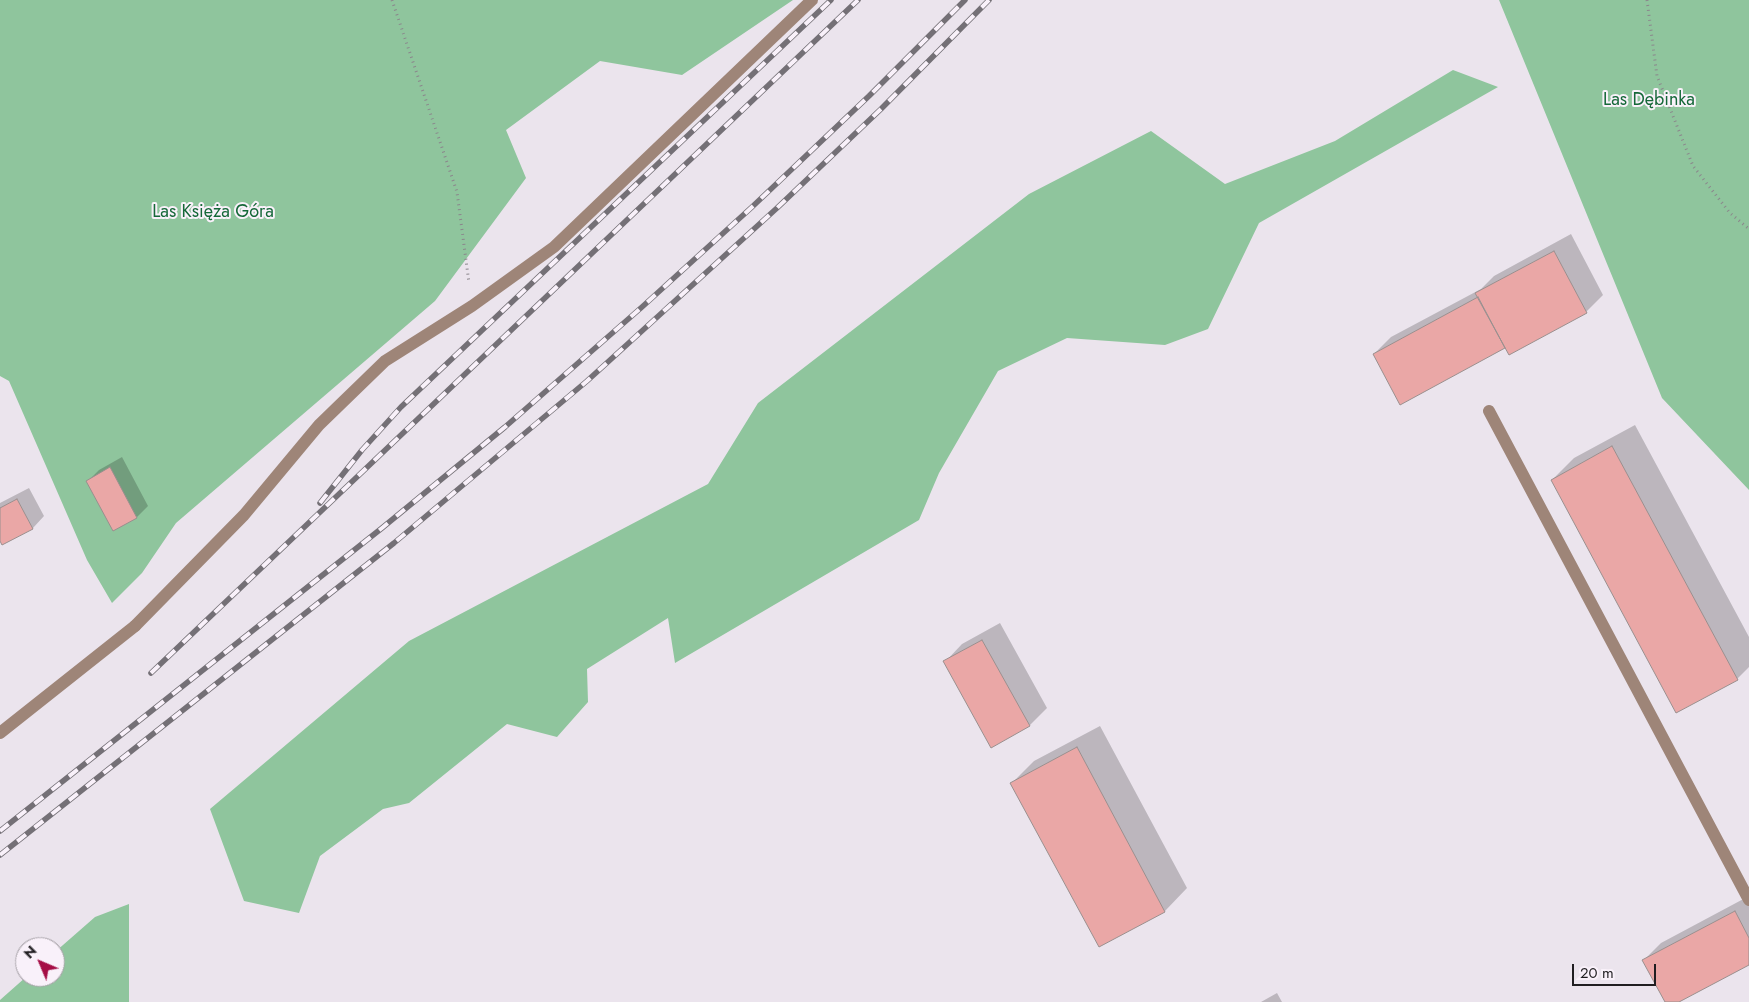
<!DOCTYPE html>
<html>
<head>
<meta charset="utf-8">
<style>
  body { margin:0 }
  #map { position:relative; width:1749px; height:1002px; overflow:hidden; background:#ebe4ed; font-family:Jost,sans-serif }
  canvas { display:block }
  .north { position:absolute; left:15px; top:937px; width:50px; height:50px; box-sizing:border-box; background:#f9f1fa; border:1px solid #a29da3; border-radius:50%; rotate:315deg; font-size:14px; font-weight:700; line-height:20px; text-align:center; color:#201e21 }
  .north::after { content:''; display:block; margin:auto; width:18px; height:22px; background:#a50d45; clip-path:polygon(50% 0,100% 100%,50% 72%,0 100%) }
  .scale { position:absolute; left:1572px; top:964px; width:84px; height:22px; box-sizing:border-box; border:2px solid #201e21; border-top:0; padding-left:6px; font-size:15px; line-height:18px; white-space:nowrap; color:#201e21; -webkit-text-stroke:4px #f9f1fa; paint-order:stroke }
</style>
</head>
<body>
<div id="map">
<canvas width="1749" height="1002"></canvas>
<div class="north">N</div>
<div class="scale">20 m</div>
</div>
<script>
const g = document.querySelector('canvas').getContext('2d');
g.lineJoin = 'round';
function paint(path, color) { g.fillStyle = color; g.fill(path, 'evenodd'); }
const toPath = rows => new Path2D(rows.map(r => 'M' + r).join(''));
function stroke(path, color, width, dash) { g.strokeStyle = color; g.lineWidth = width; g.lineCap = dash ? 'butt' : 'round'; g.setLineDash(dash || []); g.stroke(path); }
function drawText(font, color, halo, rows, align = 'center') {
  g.font = font + ' Jost,sans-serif'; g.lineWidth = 4; g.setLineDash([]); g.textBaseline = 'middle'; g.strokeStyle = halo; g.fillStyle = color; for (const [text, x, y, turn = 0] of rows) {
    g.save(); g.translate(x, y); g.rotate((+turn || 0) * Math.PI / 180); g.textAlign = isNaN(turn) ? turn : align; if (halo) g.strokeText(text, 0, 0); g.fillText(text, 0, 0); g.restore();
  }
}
paint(toPath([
  [0,0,793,0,682,75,600,61,506,130,526,178,435,301,176,523,142,573,112,603,87,560,9,381,0,376],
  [1499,0,1749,0,1749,490,1662,398],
  [1453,70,1498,87,1259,223,1208,329,1165,345,1067,338,998,371,939,473,919,520,675,663,668,618,587,669,588,702,557,737,507,724,409,803,383,809,320,856,299,913,244,901,210,809,409,641,708,484,758,403,1029,194,1151,131,1225,184,1335,141],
  [129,904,129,1002,0,1002,0,1000,26,977,55,977,55,952,95,917]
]), '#8fc59d');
paint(toPath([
  [1571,234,1603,295,1586,312,1506,347,1401,403,1374,354,1391,337,1481,289,1494,276],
  [1635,425,1749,637,1749,667,1737,679,1677,711,1552,480,1574,458],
  [122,457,148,506,137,517,88,481,99,470],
  [29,488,44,516,33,528,3,544,0,538,0,503],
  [1000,623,1047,708,1030,725,992,746,945,662,962,644],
  [1100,726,1187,888,1165,911,1099,946,1012,783,1034,761],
  [1749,896,1749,963,1676,1002,1666,1002,1644,960,1661,943],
  [1277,993,1282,1002,1261,1002]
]), '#0003');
const building = toPath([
  [1554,251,1587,313,1509,355,1475,293,1554,251],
  [1478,297,1505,348,1400,405,1373,354,1478,297],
  [1612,446,1738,680,1676,713,1551,480,1612,446],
  [110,467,137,518,113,531,86,481,110,467],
  [17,499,33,529,2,545,0,541,0,508,17,499],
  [982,640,1030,726,991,748,943,661,982,640],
  [1077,747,1165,912,1099,947,1010,783,1077,747],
  [1735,911,1749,938,1749,965,1679,1002,1665,1002,1642,960,1735,911]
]);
paint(building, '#eaa7a6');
stroke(building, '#9a8f8e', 1);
stroke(toPath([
  [392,0,457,192,469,283],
  [1647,0,1657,76,1693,166,1730,213,1749,229]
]), '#8b868c', 3, [1, 4]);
stroke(toPath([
  [1489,411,1749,900],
  [135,626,244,515,319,425,385,361,472,306,554,247,812,0]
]), '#9e8578', 12);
stroke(toPath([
  [0,733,135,626]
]), '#9e8578', 12);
const rail = toPath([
  [320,503,362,450,401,407,831,0],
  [151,673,858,0],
  [0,831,382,528,505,427,642,307,752,207,869,96,965,0],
  [0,855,394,543,587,381,777,208,881,109,989,0]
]);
stroke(rail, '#747076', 5.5);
stroke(rail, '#f9f1fa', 4, [11]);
drawText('18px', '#156838', '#f9f1fa', [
  ["Las Dębinka",1649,101],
  ["Las Księża Góra",213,213]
]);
</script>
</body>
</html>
